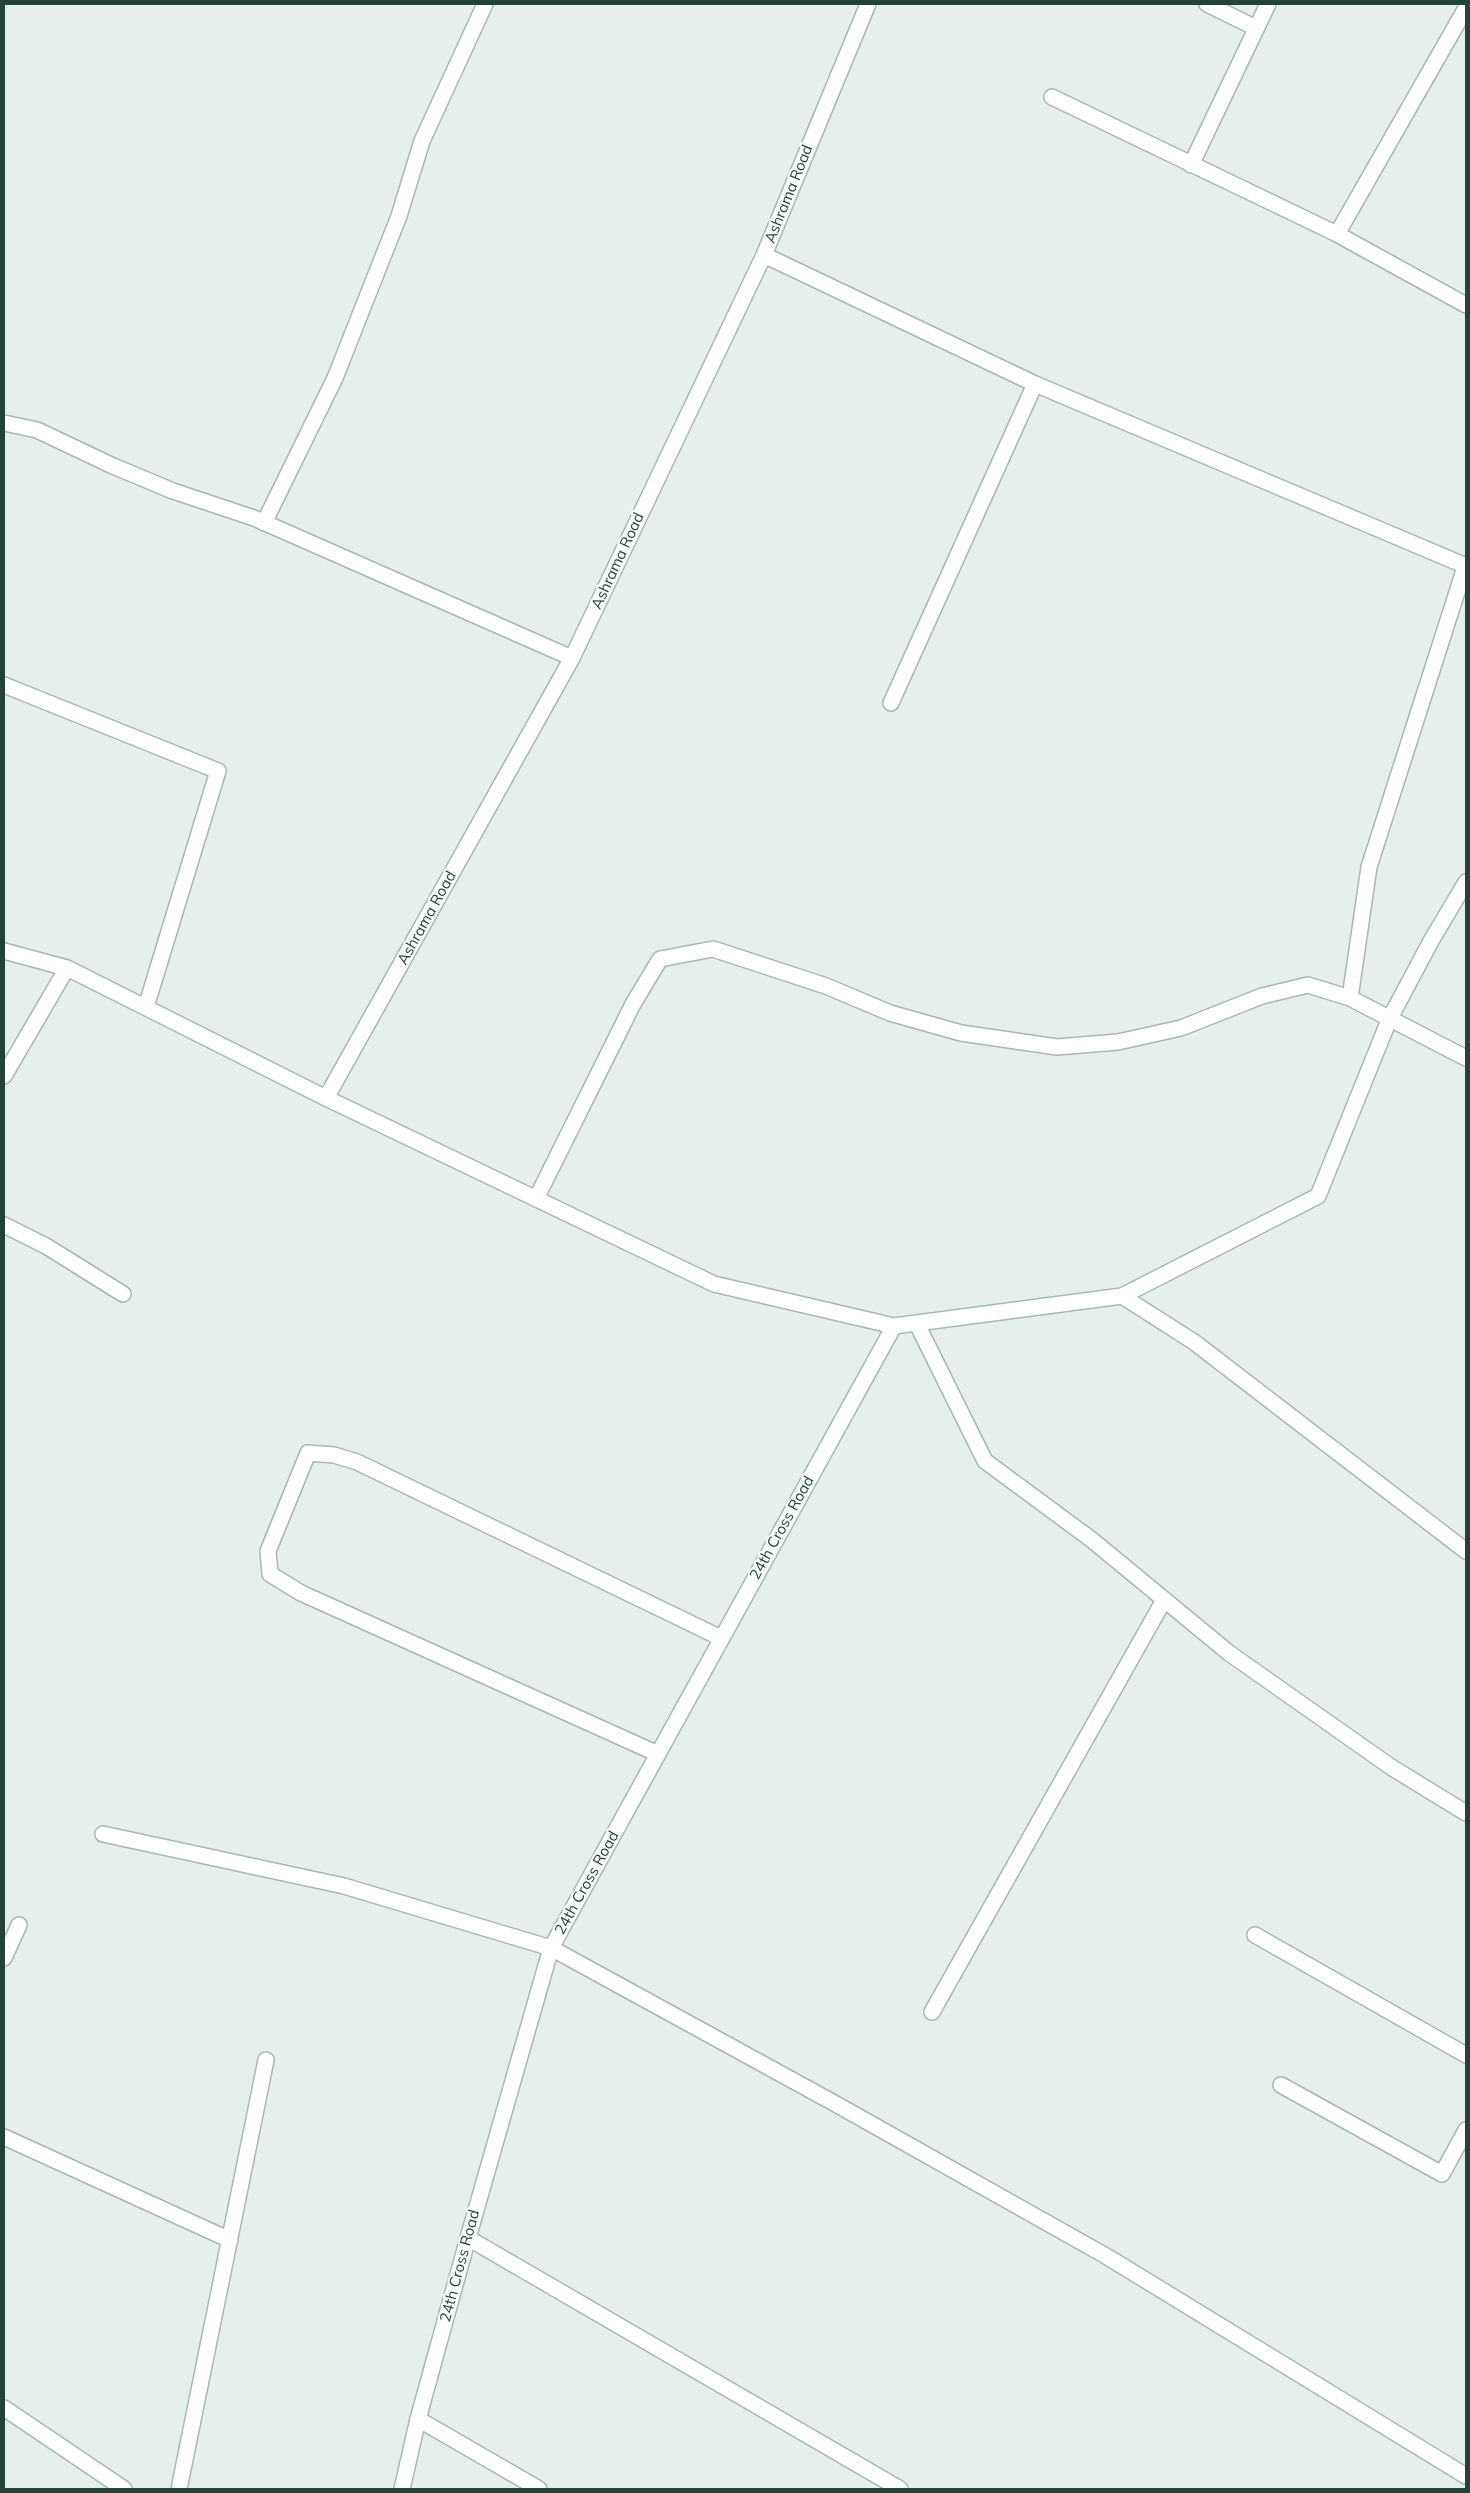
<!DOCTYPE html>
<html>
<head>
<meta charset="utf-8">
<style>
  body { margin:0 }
  #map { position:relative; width:1470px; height:2493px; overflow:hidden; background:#e6efeb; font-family:Mulish,sans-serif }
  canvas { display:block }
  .frame { position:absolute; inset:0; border:5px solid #24423a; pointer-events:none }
</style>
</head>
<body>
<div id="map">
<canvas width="1470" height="2493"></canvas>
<div class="frame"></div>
</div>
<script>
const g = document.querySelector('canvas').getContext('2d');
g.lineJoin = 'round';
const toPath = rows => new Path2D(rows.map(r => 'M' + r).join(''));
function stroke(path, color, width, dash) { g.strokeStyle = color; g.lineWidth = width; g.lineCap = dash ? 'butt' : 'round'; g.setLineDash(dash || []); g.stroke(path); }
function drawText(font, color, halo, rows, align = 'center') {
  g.font = font + ' Mulish,sans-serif'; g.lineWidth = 4.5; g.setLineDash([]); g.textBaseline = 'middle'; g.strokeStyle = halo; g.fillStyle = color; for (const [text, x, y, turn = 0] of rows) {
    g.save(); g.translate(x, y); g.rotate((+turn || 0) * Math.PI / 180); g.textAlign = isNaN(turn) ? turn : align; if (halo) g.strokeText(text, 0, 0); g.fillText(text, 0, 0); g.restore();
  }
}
const street = toPath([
  [1207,4,1256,28],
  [1052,97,1337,234,1466,305],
  [1191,165,1268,4],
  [1337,234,1466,8],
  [764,255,1035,384,1466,566],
  [4,423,37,430,113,466,173,491,254,518,572,658],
  [264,523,335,378,399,216,422,141,485,4],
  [4,685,218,771,146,1007],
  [891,703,1035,384],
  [4,951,67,968,326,1098,714,1284,894,1326],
  [1350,998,1369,867,1466,564],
  [4,1076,67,968],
  [326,1098,572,658,764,255,868,4],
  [536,1199,633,1004,660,959,713,949,826,986,890,1013,961,1033,1057,1047,1118,1042,1181,1028,1262,996,1308,985,1350,998,1466,1058],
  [4,1225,46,1246,123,1294],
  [1122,1296,1194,1342,1466,1551],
  [917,1324,985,1461,1092,1540,1229,1653,1391,1767,1466,1813],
  [658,1754,301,1593,270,1574,268,1551,308,1453,334,1455,357,1462,721,1638],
  [103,1834,344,1886,551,1948,834,2103,1106,2256,1466,2476],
  [1255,1935,1466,2055],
  [4,1958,19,1925],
  [932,2012,1164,1600],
  [1281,2085,1442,2174,1466,2130],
  [4,2137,230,2240],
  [468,2238,900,2489],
  [418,2419,539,2489],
  [179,2489,266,2060]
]);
const secondary = toPath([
  [4,2408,124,2489],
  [402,2489,418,2419,468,2238,551,1948,894,1326,1122,1296,1318,1196,1389,1020,1431,941,1466,882]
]);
stroke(street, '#a8b8b2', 18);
stroke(secondary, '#a4bbb3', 18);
stroke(street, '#fff', 15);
stroke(secondary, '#fff', 15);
drawText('15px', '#24423a', '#f7fbf9', [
  ["Ashrama Road",789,194,-68],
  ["Ashrama Road",618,561,-65],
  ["Ashrama Road",427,918,-61],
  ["24th Cross Road",782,1528,-61],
  ["24th Cross Road",587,1883,-61],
  ["24th Cross Road",460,2266,-75]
]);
</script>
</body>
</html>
